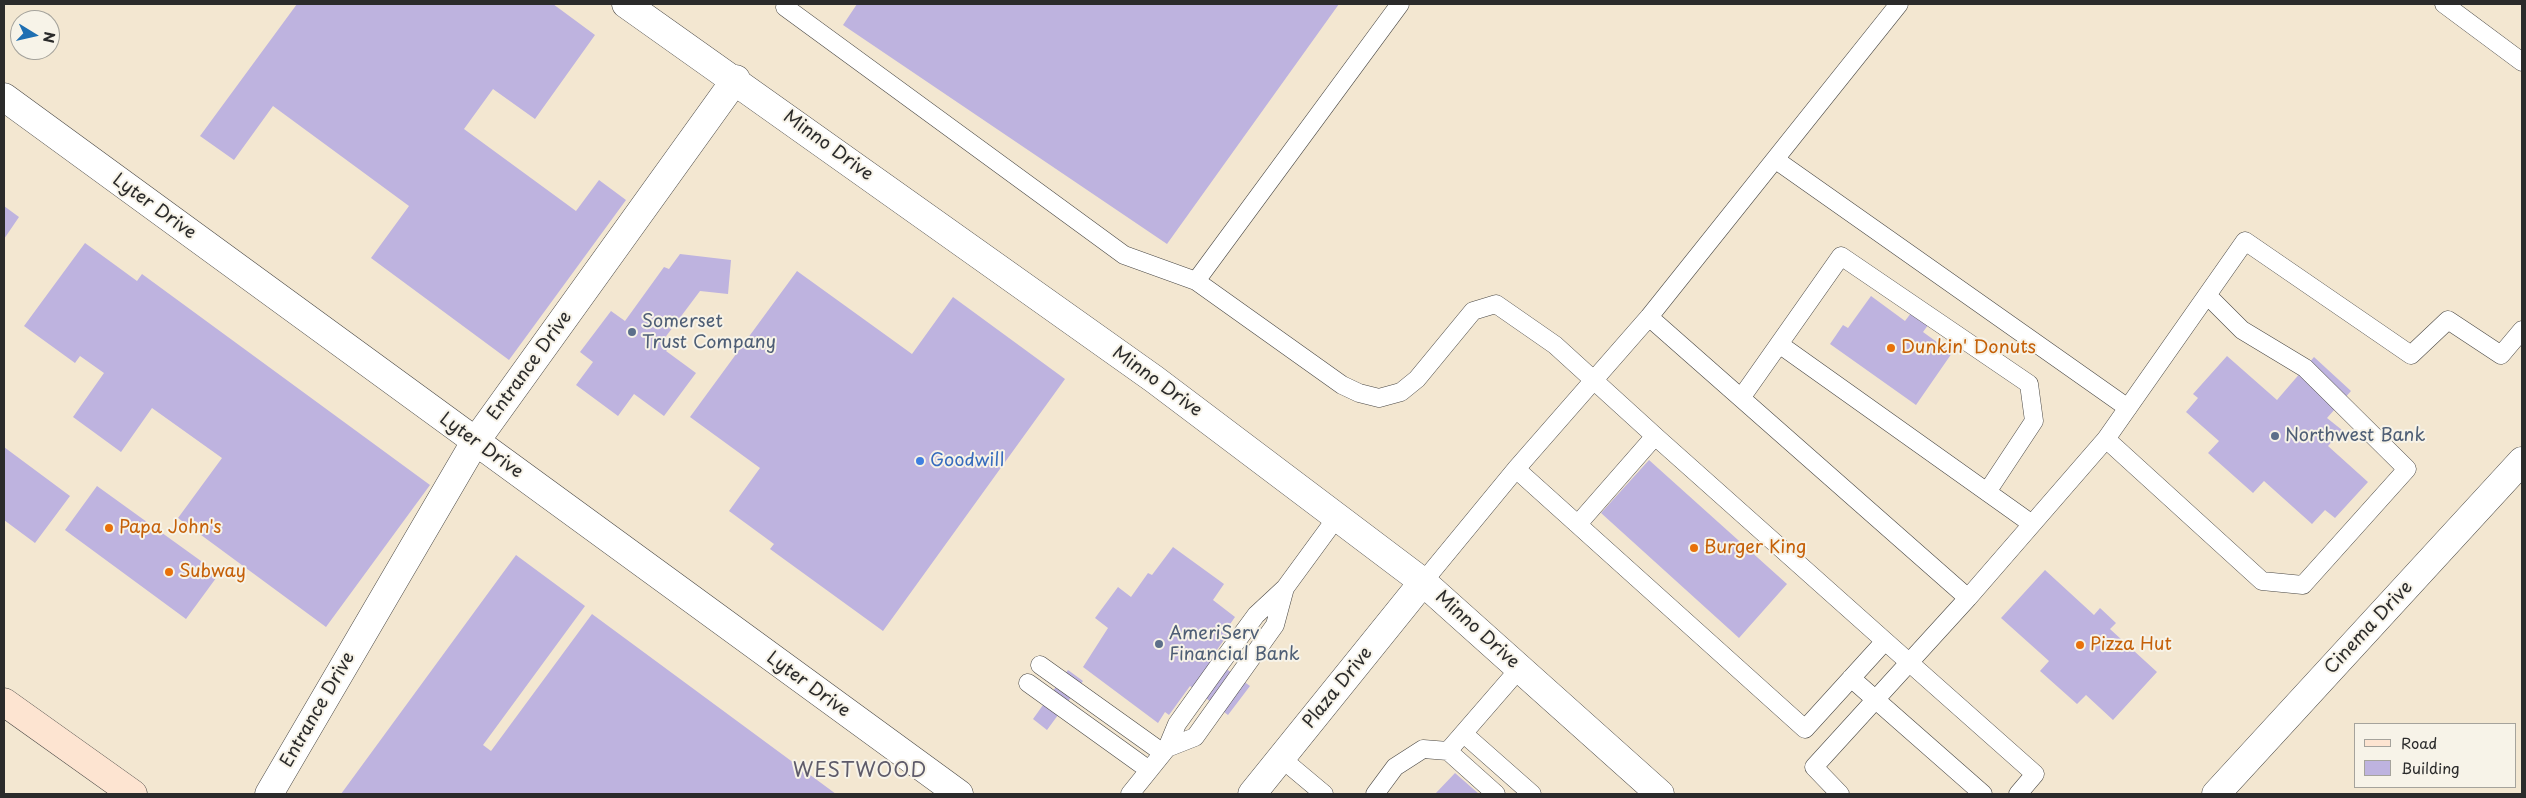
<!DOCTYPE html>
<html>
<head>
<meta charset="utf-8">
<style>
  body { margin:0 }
  #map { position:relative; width:2526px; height:798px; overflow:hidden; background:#f3e7d1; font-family:"Playpen Sans",sans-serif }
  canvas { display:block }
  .frame { position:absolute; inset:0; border:5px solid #2b2b2b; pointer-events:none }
  .legend { position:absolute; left:2354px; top:723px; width:162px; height:65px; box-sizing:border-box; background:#f7f3e8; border:1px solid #a5a39c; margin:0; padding:6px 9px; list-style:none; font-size:15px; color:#2b2b2b }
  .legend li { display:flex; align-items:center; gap:10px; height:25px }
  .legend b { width:25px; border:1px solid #a5a39c }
  .north { position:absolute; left:10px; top:10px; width:50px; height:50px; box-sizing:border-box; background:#f7f3e8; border:1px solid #a5a39c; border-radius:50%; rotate:99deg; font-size:14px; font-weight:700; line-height:20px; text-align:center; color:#2b2b2b }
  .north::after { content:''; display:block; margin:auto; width:18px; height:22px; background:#1f6fb2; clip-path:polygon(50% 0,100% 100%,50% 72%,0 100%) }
</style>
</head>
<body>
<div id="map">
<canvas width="2526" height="798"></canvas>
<div class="frame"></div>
<ul class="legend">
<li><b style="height:6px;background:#fde4d1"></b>Road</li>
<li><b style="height:14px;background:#beb3df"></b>Building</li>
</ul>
<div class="north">N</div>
</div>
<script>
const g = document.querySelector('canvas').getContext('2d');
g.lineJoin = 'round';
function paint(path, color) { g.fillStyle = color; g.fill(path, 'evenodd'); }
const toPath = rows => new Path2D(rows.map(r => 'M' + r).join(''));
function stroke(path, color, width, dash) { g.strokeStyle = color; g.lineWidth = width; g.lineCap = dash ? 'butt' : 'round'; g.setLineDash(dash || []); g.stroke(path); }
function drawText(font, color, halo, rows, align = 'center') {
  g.font = font + ' "Playpen Sans",sans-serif'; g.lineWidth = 4; g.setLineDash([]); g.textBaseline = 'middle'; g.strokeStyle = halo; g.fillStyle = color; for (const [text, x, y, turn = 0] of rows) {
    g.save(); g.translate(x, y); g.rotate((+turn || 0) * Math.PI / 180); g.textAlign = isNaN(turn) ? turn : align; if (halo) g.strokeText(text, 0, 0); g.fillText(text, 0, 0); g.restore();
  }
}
paint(toPath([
  [297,4,553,4,595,35,535,119,493,89,464,129,576,211,599,180,626,200,509,360,371,258,409,206,273,106,234,160,200,136],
  [857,4,1339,4,1167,244,843,25],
  [4,206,19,217,4,239],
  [85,243,137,281,142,274,430,485,326,627,178,518,222,458,152,408,121,452,73,417,104,373,80,356,75,363,24,326],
  [680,254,731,260,728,294,700,291,661,343,668,349,666,351,696,373,664,416,634,394,618,416,576,385,593,362,580,352,611,311,625,321,664,267,669,269],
  [797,271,912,354,953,297,1065,379,883,631,770,549,774,544,729,511,760,468,690,417],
  [1871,296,1905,321,1914,309,1931,321,1923,332,1952,353,1916,405,1830,344,1843,325,1848,328],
  [2227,356,2277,400,2314,357,2351,391,2327,418,2342,430,2328,446,2368,482,2335,518,2325,510,2312,524,2264,481,2253,493,2208,453,2219,441,2186,412,2198,398,2193,394],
  [4,447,70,496,35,543,4,520],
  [1649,460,1787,584,1739,638,1601,513],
  [97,486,219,574,186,619,65,530],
  [1173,547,1224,584,1213,600,1235,617,1226,630,1229,633,1211,658,1250,686,1228,715,1190,686,1169,715,1165,712,1158,723,1083,667,1108,628,1095,618,1118,587,1131,597,1148,573,1152,575],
  [516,555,585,606,483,745,491,751,592,614,836,794,341,794],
  [2045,570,2094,615,2100,608,2116,623,2110,629,2157,672,2113,720,2086,695,2077,704,2040,671,2049,661,2001,618],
  [1068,670,1083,681,1047,730,1033,719],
  [1455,773,1479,794,1435,794]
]), '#beb3df');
const lane = toPath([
  [2444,4,2522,62],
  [785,7,1124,255,1196,281,1342,385,1359,393,1379,398,1401,392,1417,379,1473,311,1496,304,1555,345,1655,436],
  [1776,160,2128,408],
  [1196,281,1400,4],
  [1649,317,1968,598],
  [1779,344,2032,524],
  [1741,398,1841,256,2029,384,2034,421,1987,492],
  [2106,439,2262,581,2303,585,2407,469,2305,368,2242,330,2207,295],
  [1516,469,1805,729,1885,641,1655,436,1578,524],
  [1423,582,1516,469,1649,317,1899,4],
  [1885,641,2035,774,2018,794],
  [1040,665,1163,753],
  [1851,678,1983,794],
  [1028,683,1149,770],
  [1464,734,1532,794],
  [1167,748,1195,737,1275,625,1285,588],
  [1448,751,1520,668],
  [1281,758,1324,794],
  [1130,794,1167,748,1177,724,1220,664,1256,615,1285,588,1337,517],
  [1375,794,1395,767,1423,749,1448,751,1496,794],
  [1840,794,1814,767,1968,598,2106,439,2245,241,2411,355,2448,320,2501,355,2522,330]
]);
const street = toPath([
  [626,4,1154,379,1423,582,1660,794],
  [4,97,959,794],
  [269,794,475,442,736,79],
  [1252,794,1423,582],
  [2216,794,2522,461]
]);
const secondary = toPath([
  [4,702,133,794]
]);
stroke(lane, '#494744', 19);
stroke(street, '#494744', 29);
stroke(secondary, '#494744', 29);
stroke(lane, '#fff', 18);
stroke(street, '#fff', 28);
stroke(secondary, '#fde4d1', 28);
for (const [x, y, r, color] of [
  [632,332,5,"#5c6f8a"],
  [1891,348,5,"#e8710a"],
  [2275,436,5,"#5c6f8a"],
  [920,461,5,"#3f7fe0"],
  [109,528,5,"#e8710a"],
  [1694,548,5,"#e8710a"],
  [169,572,5,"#e8710a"],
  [1159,644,5,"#5c6f8a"],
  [2080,645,5,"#e8710a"]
]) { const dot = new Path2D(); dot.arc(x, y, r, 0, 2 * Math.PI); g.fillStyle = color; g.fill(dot); stroke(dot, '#f7f3e8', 2); }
drawText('18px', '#2b2b2b', '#f7f3e8', [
  ["Minno Drive",828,146,36],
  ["Lyter Drive",154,207,36],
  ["Entrance Drive",530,366,-54],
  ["Minno Drive",1157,382,36],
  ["Lyter Drive",481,446,36],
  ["Cinema Drive",2369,628,-47],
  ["Minno Drive",1477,630,42],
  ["Lyter Drive",808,685,36],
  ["Plaza Drive",1338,688,-51],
  ["Entrance Drive",318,710,-60]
]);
drawText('18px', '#4e5e75', '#f7f3e8', [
  ["Somerset",642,322],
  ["Trust Company",642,343],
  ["Northwest Bank",2285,436],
  ["AmeriServ",1169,634],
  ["Financial Bank",1169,655]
], 'left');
drawText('18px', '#c56008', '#f7f3e8', [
  ["Dunkin' Donuts",1901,348],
  ["Papa John's",119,528],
  ["Burger King",1704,548],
  ["Subway",179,572],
  ["Pizza Hut",2090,645]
], 'left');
drawText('18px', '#366cbe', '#f7f3e8', [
  ["Goodwill",930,461]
], 'left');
g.letterSpacing = '1px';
drawText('20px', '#5e5b6a', '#f7f3e8', [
  ["WESTWOOD",860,771]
]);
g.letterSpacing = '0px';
</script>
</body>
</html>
